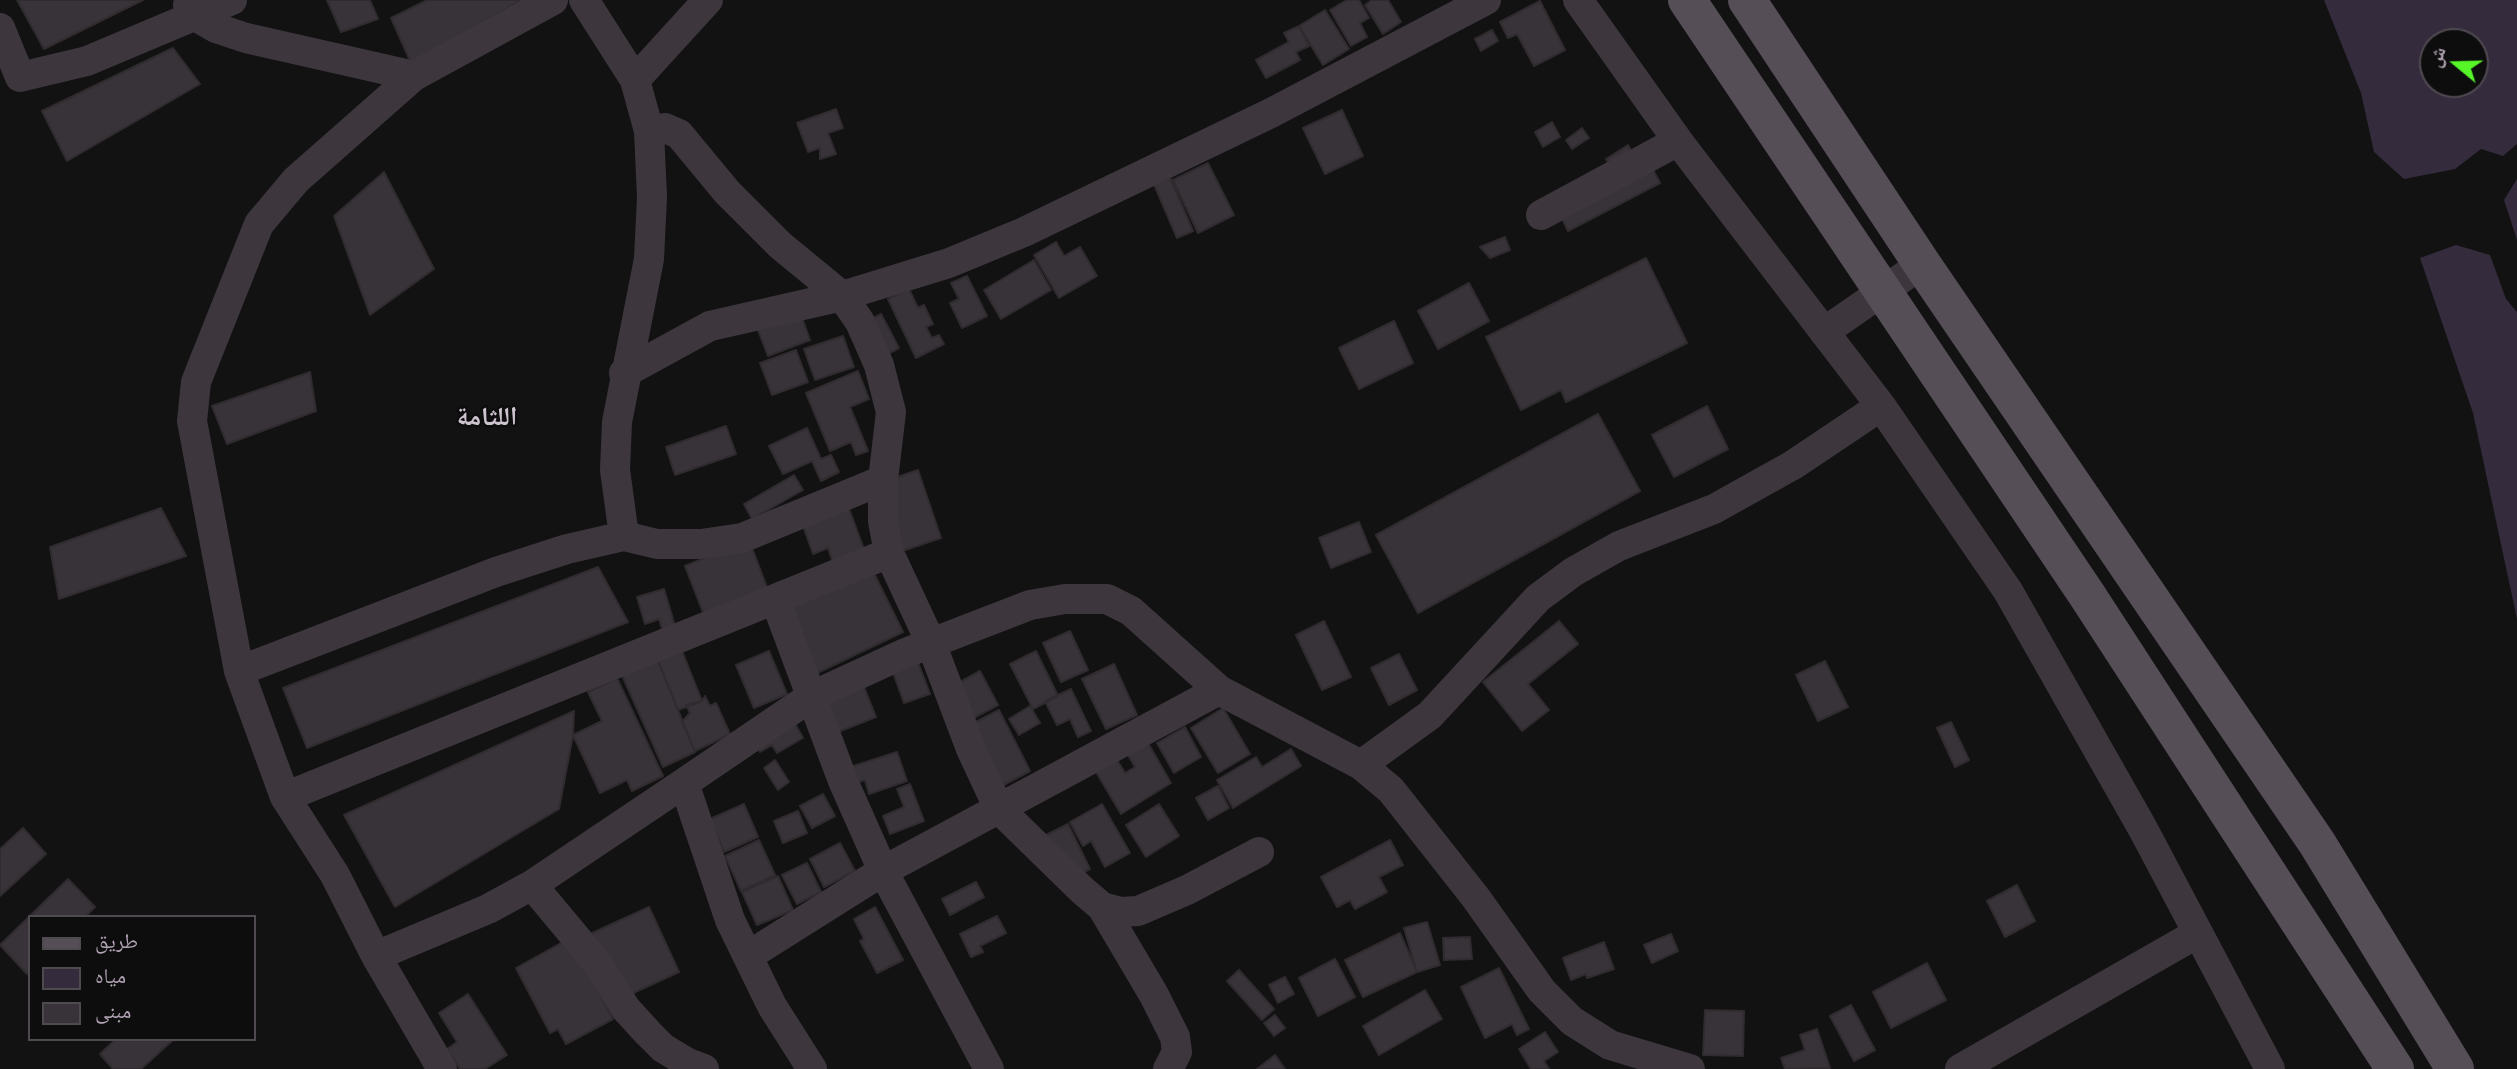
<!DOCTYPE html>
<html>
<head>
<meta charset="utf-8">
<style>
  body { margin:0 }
  #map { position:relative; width:2517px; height:1069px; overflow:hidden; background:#131213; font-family:Raleway,"Noto Naskh Arabic",sans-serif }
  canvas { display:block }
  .legend { position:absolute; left:28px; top:915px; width:228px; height:126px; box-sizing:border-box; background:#0e0d0e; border:2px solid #4f4950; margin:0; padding:9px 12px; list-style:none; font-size:21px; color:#b1a3b4 }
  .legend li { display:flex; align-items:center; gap:14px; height:35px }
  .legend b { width:35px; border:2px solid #4f4950 }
  .north { position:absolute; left:2419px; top:28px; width:70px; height:70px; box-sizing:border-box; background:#0e0d0e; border:2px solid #4f4950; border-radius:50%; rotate:289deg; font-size:19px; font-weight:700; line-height:28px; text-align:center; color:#b1a3b4 }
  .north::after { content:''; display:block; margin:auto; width:24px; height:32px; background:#55f528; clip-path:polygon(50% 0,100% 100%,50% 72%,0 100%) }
</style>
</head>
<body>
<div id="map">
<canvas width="2517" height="1069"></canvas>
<ul class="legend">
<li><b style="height:9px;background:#564e57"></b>طريق</li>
<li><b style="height:19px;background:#342b3c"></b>مياه</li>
<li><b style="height:19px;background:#383338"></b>مبنى</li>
</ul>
<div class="north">ش</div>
</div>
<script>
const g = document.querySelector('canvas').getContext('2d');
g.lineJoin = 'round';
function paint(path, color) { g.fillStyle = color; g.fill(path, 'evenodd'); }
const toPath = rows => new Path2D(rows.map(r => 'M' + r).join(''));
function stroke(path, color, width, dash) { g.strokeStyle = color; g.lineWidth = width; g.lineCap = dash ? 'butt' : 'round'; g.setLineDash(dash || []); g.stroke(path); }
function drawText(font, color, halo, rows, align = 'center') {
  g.font = font + ' Raleway,"Noto Naskh Arabic",sans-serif'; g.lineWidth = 5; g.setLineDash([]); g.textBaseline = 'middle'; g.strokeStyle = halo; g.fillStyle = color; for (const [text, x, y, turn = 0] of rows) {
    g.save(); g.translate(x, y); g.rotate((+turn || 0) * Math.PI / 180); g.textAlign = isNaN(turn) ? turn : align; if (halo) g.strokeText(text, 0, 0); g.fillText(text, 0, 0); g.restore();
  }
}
paint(toPath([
  [2324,0,2517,0,2517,144,2503,156,2481,149,2455,169,2404,179,2374,152,2361,93],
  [2475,42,2475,84,2433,84,2433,42],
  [2517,179,2517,240,2504,200],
  [2456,245,2490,255,2506,299,2517,312,2517,619,2473,413,2420,258]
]), '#342b3c');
const building = toPath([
  [17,0,143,0,44,49,17,0],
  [327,0,370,0,378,19,341,32,327,0],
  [427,0,522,0,411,63,391,18,427,0],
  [1347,0,1359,0,1369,18,1360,23,1367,37,1351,46,1330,10,1347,0],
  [1372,0,1388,0,1401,22,1383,34,1365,5,1372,0],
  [1540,1,1565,50,1534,66,1517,34,1508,38,1500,22,1540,1],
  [1325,10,1349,49,1323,65,1299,26,1325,10],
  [1299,26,1309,46,1296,52,1300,60,1266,78,1256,60,1289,42,1284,33,1299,26],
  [1492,30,1498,41,1481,51,1475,39,1492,30],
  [173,48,200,84,67,161,42,111,173,48],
  [836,109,843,128,828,133,836,154,820,159,820,148,808,152,797,123,836,109],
  [1342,110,1363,156,1325,174,1303,128,1342,110],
  [1552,122,1560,137,1543,147,1535,132,1552,122],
  [1582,128,1589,138,1572,149,1566,140,1582,128],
  [1628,145,1636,159,1615,173,1606,159,1628,145],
  [1649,162,1660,183,1568,231,1558,210,1649,162],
  [1208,163,1234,215,1198,233,1173,180,1208,163],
  [384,172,434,269,370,315,334,216,384,172],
  [1169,175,1193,231,1177,238,1153,182,1169,175],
  [1505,237,1510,250,1490,258,1480,247,1505,237],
  [1056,242,1064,256,1080,247,1097,276,1059,298,1034,255,1056,242],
  [1646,258,1687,343,1566,402,1561,390,1521,410,1486,337,1646,258],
  [1034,260,1051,290,1001,319,984,290,1034,260],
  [967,276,987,316,962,328,950,303,959,299,951,283,967,276],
  [1469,283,1489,321,1438,349,1418,311,1469,283],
  [909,289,918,308,924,305,933,324,926,327,932,338,939,335,944,344,916,358,888,299,909,289],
  [799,309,810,340,768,356,756,325,799,309],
  [881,314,899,348,882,357,864,323,881,314],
  [1394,321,1413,363,1359,389,1339,348,1394,321],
  [843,336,854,367,815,380,804,349,843,336],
  [796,350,808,382,772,395,760,363,796,350],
  [858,371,869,399,850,407,868,451,856,455,851,442,830,451,806,393,858,371],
  [310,372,316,411,227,444,212,406,310,372],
  [1707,406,1728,449,1674,477,1652,435,1707,406],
  [1598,414,1640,491,1418,613,1376,535,1598,414],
  [726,426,736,454,675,475,666,447,726,426],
  [807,428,821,459,831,455,839,472,821,481,812,461,783,474,769,446,807,428],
  [918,470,941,538,902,551,880,483,918,470],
  [794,475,803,490,752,519,744,504,794,475],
  [848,506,865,552,833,563,828,548,813,554,802,523,848,506],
  [161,508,186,556,59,599,50,547,161,508],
  [1359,522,1371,552,1331,568,1319,538,1359,522],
  [749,540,768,590,704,615,685,566,749,540],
  [869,563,903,632,815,674,782,605,869,563],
  [598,567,628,622,307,748,283,688,598,567],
  [664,589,675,626,662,629,659,619,645,624,637,597,664,589],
  [1324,621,1351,677,1322,690,1296,635,1324,621],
  [1559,621,1578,644,1528,684,1549,710,1522,731,1483,682,1559,621],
  [1070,631,1088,670,1061,682,1043,643,1070,631],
  [682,651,702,701,678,710,658,661,682,651],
  [769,651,787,694,754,708,736,665,769,651],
  [1036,651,1058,696,1033,709,1010,664,1036,651],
  [1399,654,1417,690,1389,705,1371,668,1399,654],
  [916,657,930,694,904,703,891,667,916,657],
  [658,661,695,752,663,767,621,673,658,661],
  [1825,661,1848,707,1818,721,1796,675,1825,661],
  [1114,664,1137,715,1106,729,1082,679,1114,664],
  [980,671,998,705,970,720,951,687,980,671],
  [617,678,663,776,632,791,627,780,600,793,573,735,602,721,588,692,617,678],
  [862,682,876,717,833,734,820,698,862,682],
  [1071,689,1091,731,1078,737,1070,719,1057,725,1045,701,1071,689],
  [705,696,710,706,716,703,730,734,695,751,682,722,690,713,686,705,702,701,705,696],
  [1030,706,1040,723,1019,735,1009,719,1030,706],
  [1223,708,1250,754,1218,773,1191,728,1223,708],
  [999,710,1030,771,998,788,966,727,999,710],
  [574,711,573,735,559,809,395,907,344,815,574,711],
  [790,715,803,738,777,753,772,745,760,752,751,737,790,715],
  [1951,722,1969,760,1955,767,1937,728,1951,722],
  [1185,727,1201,757,1174,773,1157,743,1185,727],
  [1148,743,1171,783,1121,814,1096,772,1117,760,1125,773,1135,767,1128,755,1148,743],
  [1291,749,1301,766,1233,808,1217,780,1256,757,1262,767,1291,749],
  [897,752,907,781,869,794,865,780,852,784,847,768,897,752],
  [775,760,789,782,778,790,764,768,775,760],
  [910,784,924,821,890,834,883,816,904,807,897,789,910,784],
  [1218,786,1229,808,1208,820,1196,798,1218,786],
  [823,794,835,816,812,828,800,806,823,794],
  [744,804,758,837,724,852,710,819,744,804],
  [1102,804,1130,853,1105,867,1091,841,1083,846,1070,822,1102,804],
  [1159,804,1179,836,1146,857,1126,825,1159,804],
  [798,811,807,833,783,843,774,821,798,811],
  [1068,824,1090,869,1078,875,1042,837,1068,824],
  [23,828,46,854,0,896,0,849,23,828],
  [759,840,775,875,741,891,725,856,759,840],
  [1390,840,1403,865,1379,877,1387,892,1355,909,1350,900,1337,907,1321,877,1390,840],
  [840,843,855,871,824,887,810,859,840,843],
  [807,863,821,892,797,904,782,875,807,863],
  [778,876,793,910,757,925,742,892,778,876],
  [68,879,95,907,85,917,30,917,30,970,27,974,0,945,68,879],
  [976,882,984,897,950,915,942,899,976,882],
  [2017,885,2035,921,2005,937,1987,901,2017,885],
  [649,907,679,972,620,999,590,934,649,907],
  [875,907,903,960,877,973,860,941,864,939,854,919,875,907],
  [997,916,1006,933,980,946,983,952,971,957,960,934,997,916],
  [1427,922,1440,965,1417,972,1404,928,1427,922],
  [1400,933,1417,972,1363,997,1345,960,1400,933],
  [1671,934,1678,951,1652,963,1644,945,1671,934],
  [1470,937,1472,959,1444,960,1443,938,1470,937],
  [570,938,613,1019,566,1044,558,1029,550,1033,516,968,570,938],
  [1604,942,1614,969,1587,978,1586,974,1571,980,1563,958,1604,942],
  [1335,959,1355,997,1318,1016,1299,978,1335,959],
  [1927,963,1946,1000,1891,1028,1873,992,1927,963],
  [1499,968,1529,1029,1517,1035,1512,1024,1485,1038,1461,987,1499,968],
  [1239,970,1274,1009,1262,1020,1227,981,1239,970],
  [1285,977,1294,994,1278,1003,1269,985,1285,977],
  [1425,990,1442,1019,1379,1055,1363,1026,1425,990],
  [468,994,507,1055,485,1069,460,1069,447,1049,457,1042,439,1013,468,994],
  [1851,1005,1875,1050,1854,1061,1830,1016,1851,1005],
  [1705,1010,1744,1011,1743,1056,1703,1055,1705,1010],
  [1275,1015,1285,1028,1274,1036,1264,1023,1275,1015],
  [1817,1029,1830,1068,1785,1069,1781,1058,1805,1050,1800,1035,1817,1029],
  [1545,1032,1558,1052,1544,1061,1549,1069,1531,1069,1519,1049,1545,1032],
  [116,1039,174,1039,141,1069,113,1069,100,1054,116,1039],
  [1275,1055,1285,1069,1257,1069,1275,1055]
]);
paint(building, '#383338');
stroke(building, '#2f2b2f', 2);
stroke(toPath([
  [1578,0,1678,141,1881,406,2008,591,2143,829,2270,1069],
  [188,5,195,16,216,28,246,38,414,76],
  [0,28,20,77,87,61,232,0],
  [635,80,708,0],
  [649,131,665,128,679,134,727,192,780,245,842,296,860,322,879,365,891,412,883,480,883,521,889,553,931,643,971,749,999,809,1082,890,1102,907,1120,912,1138,911,1187,890,1259,852],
  [1541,215,1678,141],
  [1824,332,1922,264],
  [624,373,710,326,842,296,949,263,1024,232,1271,113,1486,0],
  [624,536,657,544,701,544,742,538,883,480],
  [775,599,843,781,883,871,989,1069],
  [239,671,496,572,567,549,624,536,615,470,617,422,649,259,652,197,649,131,635,80,584,0],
  [1361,765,1430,715,1538,598,1573,572,1619,546,1714,509,1793,465,1881,406],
  [285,797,889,553],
  [532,885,598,964,626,1009,648,1033,663,1048,688,1063,704,1069],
  [1102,907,1154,995,1175,1037,1177,1052,1168,1069],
  [376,956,488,909,532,885,684,783],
  [748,956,883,871,1219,690],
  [442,1069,376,956,335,875,285,797,239,671,192,421,196,382,259,224,296,180,414,76,553,0],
  [812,1069,772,1006,730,920,684,783,812,696,903,654,1030,605,1065,599,1107,599,1131,611,1219,690,1361,765,1391,790,1476,898,1542,991,1572,1021,1610,1045,1690,1069],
  [1960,1069,2198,933]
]), '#3d373d', 30);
stroke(toPath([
  [1687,0,2087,595,2395,1069],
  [1747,0,1922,264,2317,843,2455,1069]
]), '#564e57', 38);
drawText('bold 26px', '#cec4d0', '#0e0d0e', [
  ["اللثامة",487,417]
]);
</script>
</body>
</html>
